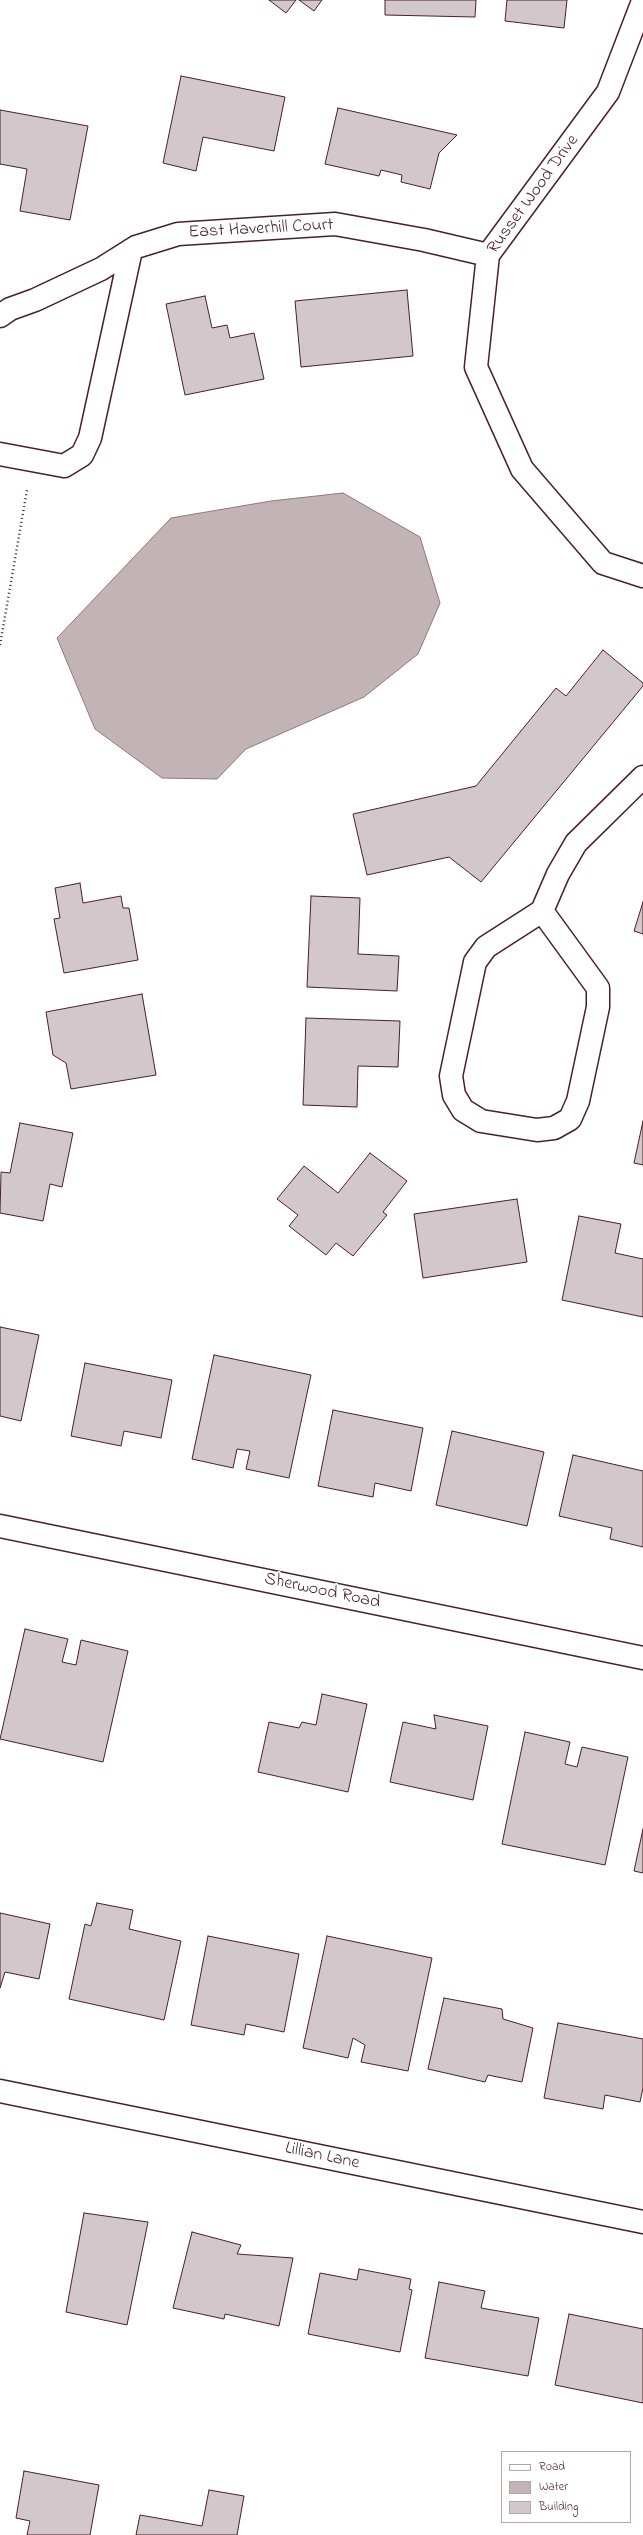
<!DOCTYPE html>
<html>
<head>
<meta charset="utf-8">
<style>
  body { margin:0 }
  #map { position:relative; width:643px; height:2535px; overflow:hidden; background:#fff; font-family:"Indie Flower",sans-serif }
  canvas { display:block }
  .legend { position:absolute; left:501px; top:2451px; width:130px; height:72px; box-sizing:border-box; background:#fff; border:1px solid #b7a5aa; margin:0; padding:5px 7px; list-style:none; font-size:12px; color:#4a1f2b }
  .legend li { display:flex; align-items:center; gap:8px; height:20px }
  .legend b { width:20px; border:1px solid #b7a5aa }
</style>
</head>
<body>
<div id="map">
<canvas width="643" height="2535"></canvas>
<ul class="legend">
<li><b style="height:5px;background:#fff"></b>Road</li>
<li><b style="height:11px;background:#c1b3b6"></b>Water</li>
<li><b style="height:11px;background:#d2c7cb"></b>Building</li>
</ul>
</div>
<script>
const g = document.querySelector('canvas').getContext('2d');
g.lineJoin = 'round';
function paint(path, color) { g.fillStyle = color; g.fill(path, 'evenodd'); }
const toPath = rows => new Path2D(rows.map(r => 'M' + r).join(''));
function stroke(path, color, width, dash) { g.strokeStyle = color; g.lineWidth = width; g.lineCap = dash ? 'butt' : 'round'; g.setLineDash(dash || []); g.stroke(path); }
function drawText(font, color, halo, rows, align = 'center') {
  g.font = font + ' "Indie Flower",sans-serif'; g.lineWidth = 3.5; g.setLineDash([]); g.textBaseline = 'middle'; g.strokeStyle = halo; g.fillStyle = color; for (const [text, x, y, turn = 0] of rows) {
    g.save(); g.translate(x, y); g.rotate((+turn || 0) * Math.PI / 180); g.textAlign = isNaN(turn) ? turn : align; if (halo) g.strokeText(text, 0, 0); g.fillText(text, 0, 0); g.restore();
  }
}
const water = toPath([
  [343,493,420,537,440,603,418,654,364,697,246,749,217,779,162,778,95,729,57,638,171,518,271,501,343,493]
]);
paint(water, '#c1b3b6');
stroke(water, '#91787e', 1);
const building = toPath([
  [269,0,296,0,286,13,269,0],
  [299,0,322,0,314,11,299,0],
  [385,0,476,0,475,17,385,15,385,0],
  [507,0,567,0,564,28,505,21,507,0],
  [181,76,285,97,274,151,203,137,196,171,163,163,181,76],
  [338,108,457,135,439,153,430,189,401,182,402,175,381,170,379,176,325,164,338,108],
  [0,110,88,126,70,220,20,211,27,169,0,164,0,110],
  [407,290,413,356,301,367,295,301,407,290],
  [205,296,212,328,227,325,230,338,254,333,264,379,185,395,166,304,205,296],
  [603,650,643,683,643,686,481,882,449,857,367,875,353,814,476,786,556,688,566,696,603,650],
  [80,883,83,903,121,896,123,908,129,908,138,960,64,973,54,919,60,918,55,888,80,883],
  [311,896,360,898,358,954,399,956,397,991,307,987,311,896],
  [643,902,643,934,634,931,643,902],
  [142,994,156,1075,71,1089,66,1063,53,1055,46,1012,142,994],
  [306,1018,400,1021,398,1067,358,1066,357,1107,303,1105,306,1018],
  [643,1121,643,1165,634,1163,643,1121],
  [20,1123,73,1133,62,1187,50,1184,43,1221,0,1213,1,1172,10,1173,20,1123],
  [370,1153,407,1181,383,1212,387,1215,353,1256,336,1243,326,1255,289,1226,298,1215,277,1199,304,1166,338,1193,370,1153],
  [517,1199,527,1262,423,1278,414,1214,517,1199],
  [579,1216,621,1224,615,1253,643,1259,643,1317,562,1300,579,1216],
  [0,1327,39,1335,21,1421,0,1416,0,1327],
  [214,1355,311,1375,289,1478,246,1469,250,1451,237,1449,233,1468,192,1459,214,1355],
  [85,1363,172,1380,161,1438,124,1431,121,1446,71,1436,85,1363],
  [333,1410,423,1428,411,1491,375,1483,373,1497,318,1486,333,1410],
  [452,1431,544,1452,527,1526,436,1505,452,1431],
  [573,1455,643,1471,643,1547,610,1539,612,1528,559,1516,573,1455],
  [25,1629,68,1639,62,1662,76,1665,81,1640,128,1651,103,1762,0,1739,25,1629],
  [322,1694,367,1704,348,1792,258,1772,269,1722,299,1728,302,1722,316,1725,322,1694],
  [434,1715,488,1726,473,1800,390,1782,403,1722,436,1729,434,1715],
  [525,1732,570,1742,565,1764,577,1767,582,1747,628,1757,605,1865,502,1844,525,1732],
  [643,1829,643,1873,634,1871,643,1829],
  [97,1903,133,1910,129,1929,181,1941,164,2020,69,1999,85,1924,91,1926,97,1903],
  [0,1913,50,1924,39,1979,5,1972,0,1988,0,1913],
  [208,1936,299,1954,284,2032,246,2024,244,2035,191,2025,208,1936],
  [327,1936,432,1958,408,2071,361,2062,365,2045,353,2038,348,2058,303,2048,327,1936],
  [444,1998,502,2009,503,2019,533,2028,522,2082,488,2075,485,2082,428,2069,444,1998],
  [558,2023,643,2039,643,2088,640,2102,605,2095,603,2109,544,2098,558,2023],
  [84,2213,148,2222,127,2325,66,2312,84,2213],
  [192,2232,241,2245,237,2254,293,2258,279,2326,225,2314,224,2319,173,2308,192,2232],
  [359,2269,411,2279,409,2289,412,2290,400,2352,308,2334,320,2273,357,2280,359,2269],
  [439,2282,485,2291,481,2308,539,2318,528,2376,425,2358,439,2282],
  [569,2314,643,2329,643,2403,555,2385,569,2314],
  [24,2471,99,2485,90,2535,27,2535,30,2521,16,2518,24,2471],
  [209,2490,244,2496,237,2535,136,2535,140,2515,202,2526,209,2490]
]);
paint(building, '#d2c7cb');
stroke(building, '#4a1f2b', 1);
const minor = toPath([
  [643,1,608,92,488,255,476,367,522,469,603,563,643,576],
  [0,316,10,309,35,300,101,269,136,247,178,234,335,224,424,240,488,255],
  [0,454,64,466,82,455,90,438,131,250],
  [542,911,598,988,598,1007,578,1101,570,1119,554,1128,537,1130,481,1121,463,1110,454,1095,451,1076,475,962,486,947,542,911,558,874,576,843,643,777],
  [0,1526,643,1658],
  [0,2091,643,2222]
]);
stroke(minor, '#4a1f2b', 25);
stroke(toPath([
  [0,645,27,490]
]), '#4a1f2b', 2.5, [1, 3]);
stroke(minor, '#fff', 22);
drawText('18px', '#4a1f2b', '#fff', [
  ["Russet Wood Drive",534,195,-54],
  ["East Haverhill Court",261,230,-3],
  ["Sherwood Road",322,1592,12],
  ["Lillian Lane",322,2157,12]
]);
</script>
</body>
</html>
